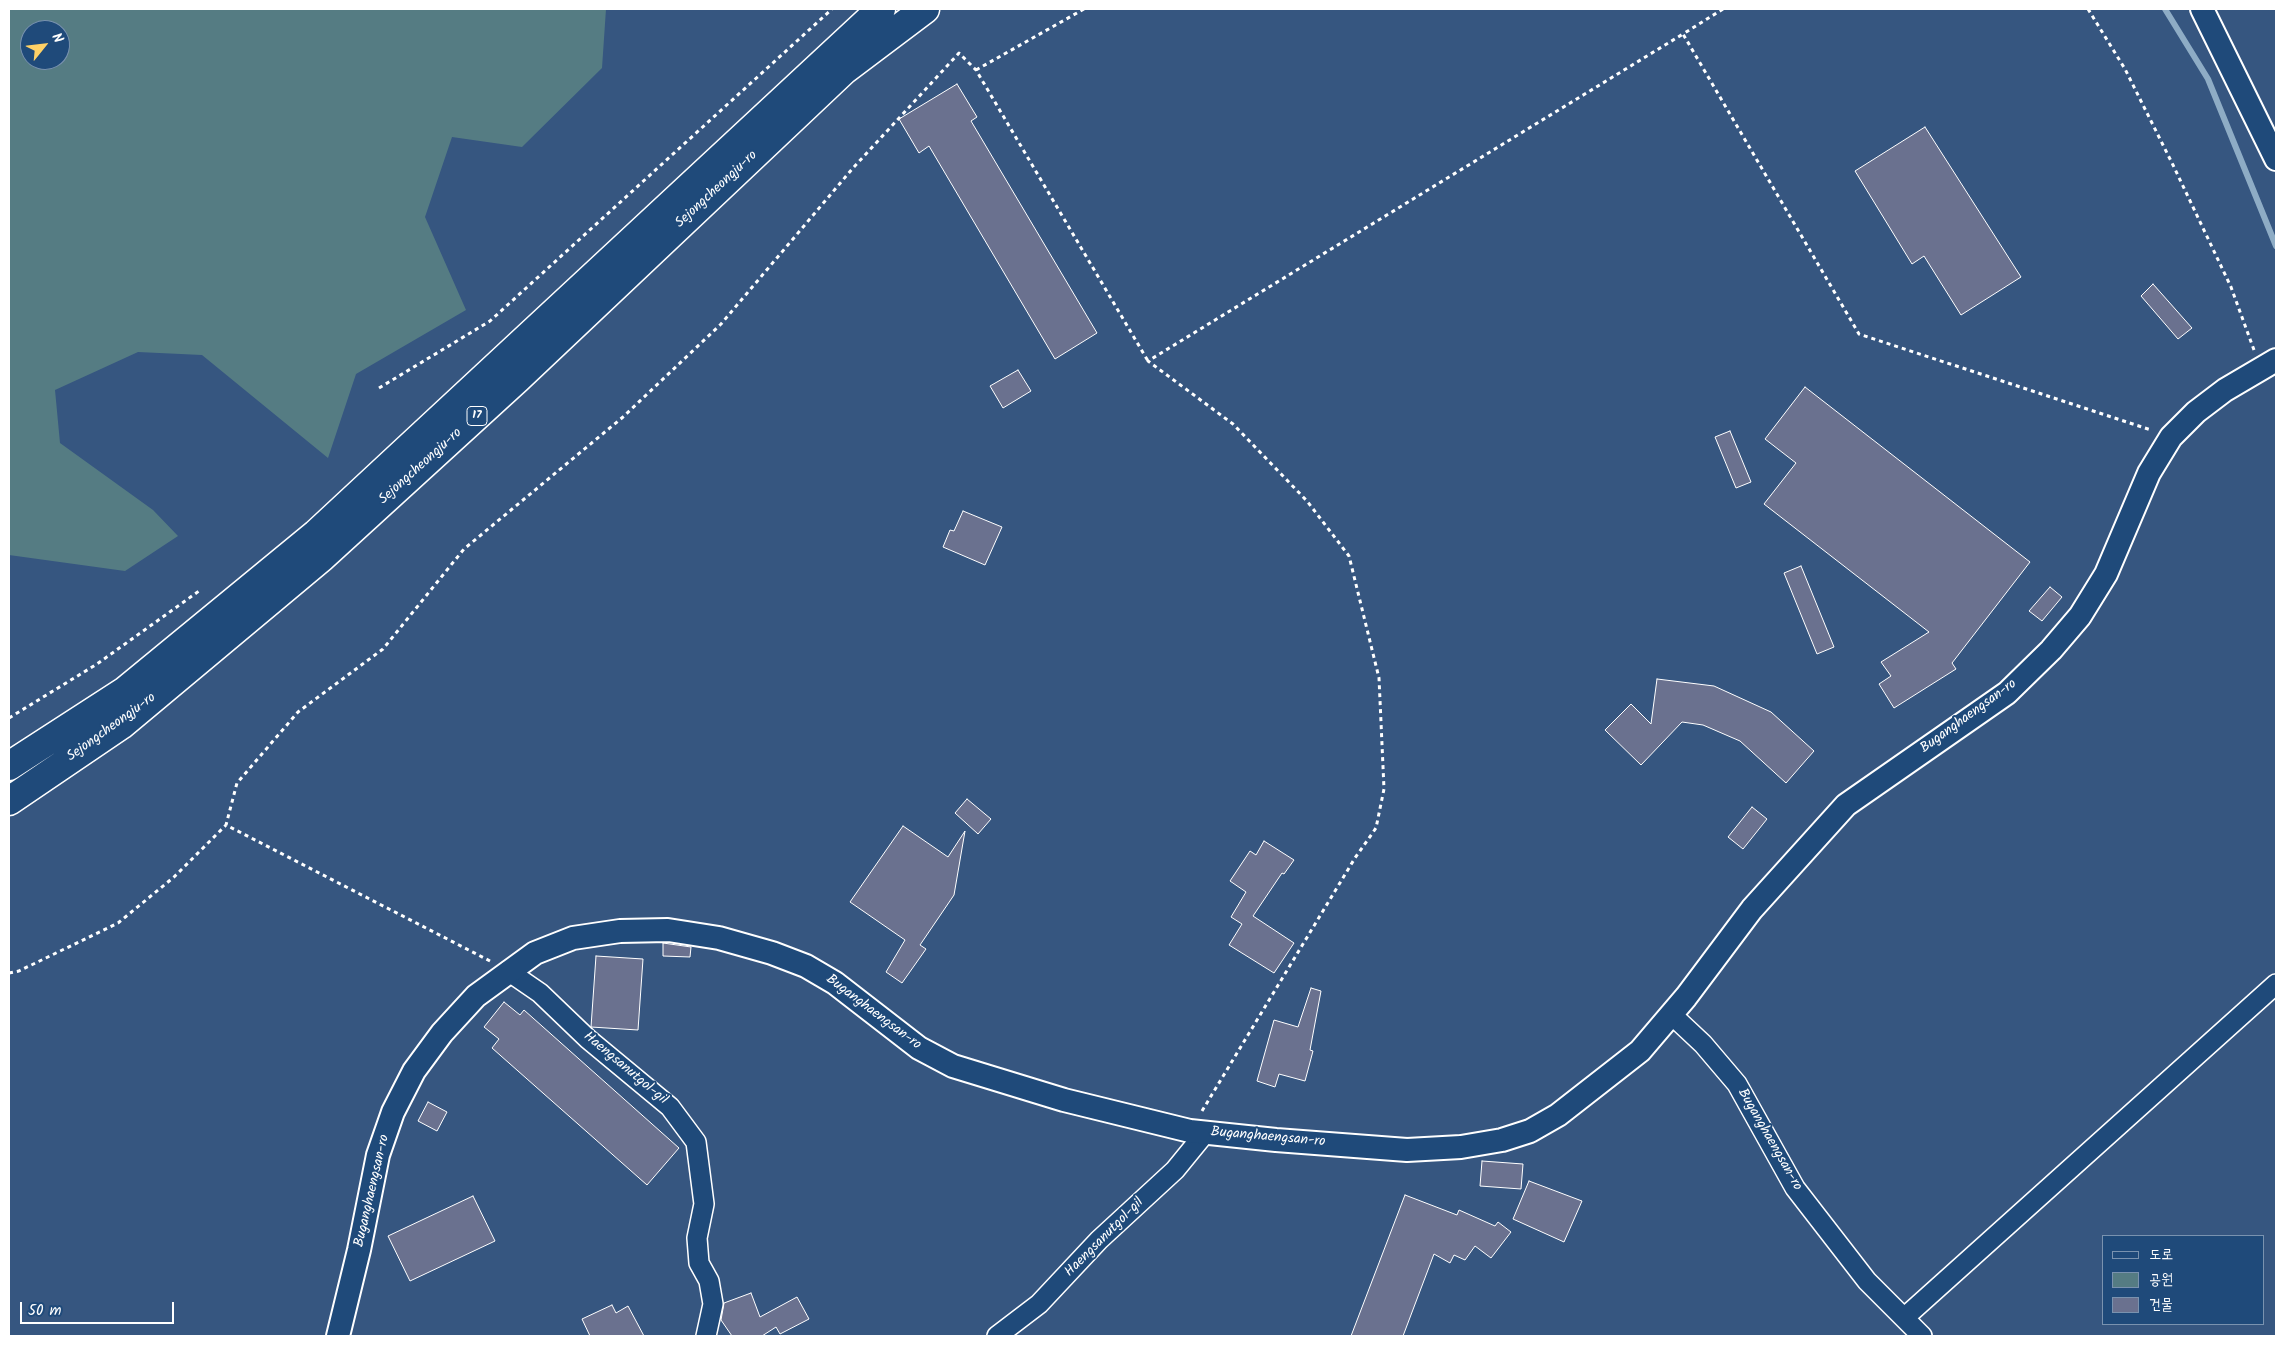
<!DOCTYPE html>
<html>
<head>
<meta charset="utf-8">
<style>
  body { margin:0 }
  #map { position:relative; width:2285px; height:1345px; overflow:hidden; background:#365680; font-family:Kalam,"Poor Story",sans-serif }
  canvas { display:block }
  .frame { position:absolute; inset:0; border:10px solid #fff; pointer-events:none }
  .legend { position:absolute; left:2102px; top:1235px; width:162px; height:90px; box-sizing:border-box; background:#1f4a7a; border:1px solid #7992af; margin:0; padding:6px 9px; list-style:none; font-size:15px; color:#fff }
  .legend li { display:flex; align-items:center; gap:10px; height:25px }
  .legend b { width:25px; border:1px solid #7992af }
  .north { position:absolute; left:20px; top:20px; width:50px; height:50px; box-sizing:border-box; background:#1f4a7a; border:1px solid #7992af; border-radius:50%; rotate:61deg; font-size:14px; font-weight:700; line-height:20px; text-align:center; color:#fff }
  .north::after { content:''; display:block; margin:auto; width:18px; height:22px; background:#ffd166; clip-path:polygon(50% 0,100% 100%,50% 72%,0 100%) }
  .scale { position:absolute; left:20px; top:1302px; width:154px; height:22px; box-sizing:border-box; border:2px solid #fff; border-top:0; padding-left:6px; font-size:15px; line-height:18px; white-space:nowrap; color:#fff; -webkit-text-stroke:4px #1f4a7a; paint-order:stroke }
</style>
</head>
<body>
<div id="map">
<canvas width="2285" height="1345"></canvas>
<div class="frame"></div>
<ul class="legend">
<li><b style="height:6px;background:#1f4a7a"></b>도로</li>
<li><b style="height:14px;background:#557c83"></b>공원</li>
<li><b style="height:14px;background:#6a718f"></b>건물</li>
</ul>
<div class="north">N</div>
<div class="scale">50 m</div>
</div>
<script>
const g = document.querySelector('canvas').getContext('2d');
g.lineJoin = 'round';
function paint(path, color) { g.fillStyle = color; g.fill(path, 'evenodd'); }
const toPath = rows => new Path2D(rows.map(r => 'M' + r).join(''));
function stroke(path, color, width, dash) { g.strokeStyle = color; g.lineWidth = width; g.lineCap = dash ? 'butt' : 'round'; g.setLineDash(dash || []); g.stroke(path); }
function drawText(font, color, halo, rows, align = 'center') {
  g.font = font + ' Kalam,sans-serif'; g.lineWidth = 4; g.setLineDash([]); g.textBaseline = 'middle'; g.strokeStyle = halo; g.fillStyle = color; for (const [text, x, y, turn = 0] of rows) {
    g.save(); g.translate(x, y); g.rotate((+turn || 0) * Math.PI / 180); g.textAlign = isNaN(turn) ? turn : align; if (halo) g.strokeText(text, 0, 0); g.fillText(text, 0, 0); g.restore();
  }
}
paint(toPath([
  [9,9,606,9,602,68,522,147,452,137,425,217,466,310,356,374,328,458,202,355,138,352,55,390,60,443,153,510,178,536,125,571,9,555],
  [30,30,60,30,60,60,30,60]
]), '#557c83');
stroke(toPath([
  [2165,9,2208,79,2276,246]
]), '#8eacc5', 6);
const building = toPath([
  [957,84,977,117,971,121,1097,333,1055,359,929,146,919,153,899,119,957,84],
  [1925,127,2021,277,1961,315,1924,256,1912,264,1855,171,1925,127],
  [2153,284,2192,328,2178,339,2141,296,2153,284],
  [1018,370,1031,391,1003,408,990,386,1018,370],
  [1805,387,2030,562,1952,663,1956,669,1894,708,1879,684,1891,676,1881,662,1929,632,1764,504,1796,463,1765,439,1805,387],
  [1730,431,1751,482,1736,488,1715,437,1730,431],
  [963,511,1002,527,985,565,943,547,950,530,954,531,963,511],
  [1801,566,1834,647,1817,654,1784,573,1801,566],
  [2050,587,2062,597,2042,621,2029,611,2050,587],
  [1657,679,1714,686,1771,712,1814,751,1786,783,1740,741,1703,725,1682,722,1641,765,1605,730,1631,704,1651,724,1657,679],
  [967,799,991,819,978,834,955,813,967,799],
  [1752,807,1767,819,1743,849,1728,837,1752,807],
  [903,826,948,857,965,831,954,895,920,945,926,949,902,983,886,972,905,940,850,902,903,826],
  [1264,841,1294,860,1284,874,1282,873,1253,916,1294,943,1274,973,1229,945,1242,924,1231,917,1246,892,1230,881,1250,851,1256,855,1264,841],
  [663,943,691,947,690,957,663,956,663,943],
  [596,956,643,959,638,1030,591,1027,596,956],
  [1311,988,1321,991,1310,1050,1313,1051,1305,1081,1279,1074,1275,1087,1257,1081,1274,1020,1298,1027,1311,988],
  [504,1002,520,1015,524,1010,679,1148,647,1185,492,1048,499,1039,484,1027,504,1002],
  [428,1102,447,1112,437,1131,418,1121,428,1102],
  [1482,1161,1523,1164,1521,1189,1480,1186,1482,1161],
  [1529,1181,1582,1201,1564,1242,1513,1219,1529,1181],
  [1405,1195,1457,1215,1459,1210,1495,1226,1498,1222,1511,1232,1491,1258,1475,1246,1465,1260,1454,1255,1450,1263,1434,1254,1403,1336,1351,1336,1405,1195],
  [473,1196,495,1241,410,1281,388,1236,473,1196],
  [751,1293,760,1317,797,1297,809,1319,780,1334,776,1327,762,1336,732,1336,721,1320,724,1303,751,1293],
  [612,1305,616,1313,628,1306,644,1336,590,1336,582,1319,612,1305]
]);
paint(building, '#6a718f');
stroke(building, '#fff', 1);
const minor = toPath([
  [508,971,540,993,588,1039,670,1107,696,1142,704,1204,697,1238,699,1263,709,1281,713,1304,706,1336],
  [1671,1014,1703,1044,1737,1084,1795,1188,1867,1281,1922,1336],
  [1904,1318,2276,984],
  [997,1336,1039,1304,1099,1240,1175,1170,1206,1132]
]);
const tertiary = toPath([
  [2202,9,2276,159],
  [338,1336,359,1250,378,1155,393,1112,414,1071,442,1033,476,996,535,953,573,938,620,931,668,930,719,938,772,953,806,966,835,983,919,1048,953,1066,1064,1100,1190,1131,1276,1140,1407,1150,1461,1147,1502,1140,1530,1131,1558,1115,1640,1051,1686,997,1752,909,1846,805,2007,693,2051,650,2080,616,2106,574,2149,473,2171,437,2196,412,2225,390,2276,360]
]);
const trunk = toPath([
  [9,766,125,691,316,534,881,9],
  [9,801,121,725,322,557,517,379,844,70,925,9]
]);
stroke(minor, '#fff', 22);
stroke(tertiary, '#fff', 26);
stroke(trunk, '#fff', 31);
stroke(toPath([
  [1723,9,1683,34,1859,334,2151,430],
  [2088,9,2125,69,2173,165,2231,287,2254,350],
  [976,70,1084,9],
  [379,388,490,321,832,9],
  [9,718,97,664,199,591],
  [490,961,226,825,237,783,298,712,383,649,464,549,623,417,721,324,853,168,959,53,976,70,1148,361],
  [9,973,19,971,118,923,174,877,226,825],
  [1202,1111,1355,858,1376,828,1384,789,1379,678,1349,556,1307,501,1233,424,1148,361,1683,34]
]), '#fff', 3, [4, 4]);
stroke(minor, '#1f4a7a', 19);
stroke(tertiary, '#1f4a7a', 22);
stroke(trunk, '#1f4a7a', 28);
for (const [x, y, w] of [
  [477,416,20]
]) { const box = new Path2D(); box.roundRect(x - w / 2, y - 9.5, w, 19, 4); g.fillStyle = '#1f4a7a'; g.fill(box); stroke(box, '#fff', 1); }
drawText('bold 12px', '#fff', null, [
  ["17",477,416]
]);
drawText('14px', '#fff', '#1f4a7a', [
  ["Sejongcheongju-ro",717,190,-43],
  ["Sejongcheongju-ro",421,467,-42],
  ["Buganghaengsan-ro",1969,717,-36],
  ["Sejongcheongju-ro",112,728,-36],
  ["Buganghaengsan-ro",873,1013,37],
  ["Haengsanutgol-gil",625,1069,40],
  ["Buganghaengsan-ro",1268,1138,5],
  ["Buganghaengsan-ro",1769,1140,60],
  ["Buganghaengsan-ro",373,1191,-77],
  ["Haengsanutgol-gil",1105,1238,-45]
]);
</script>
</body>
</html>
